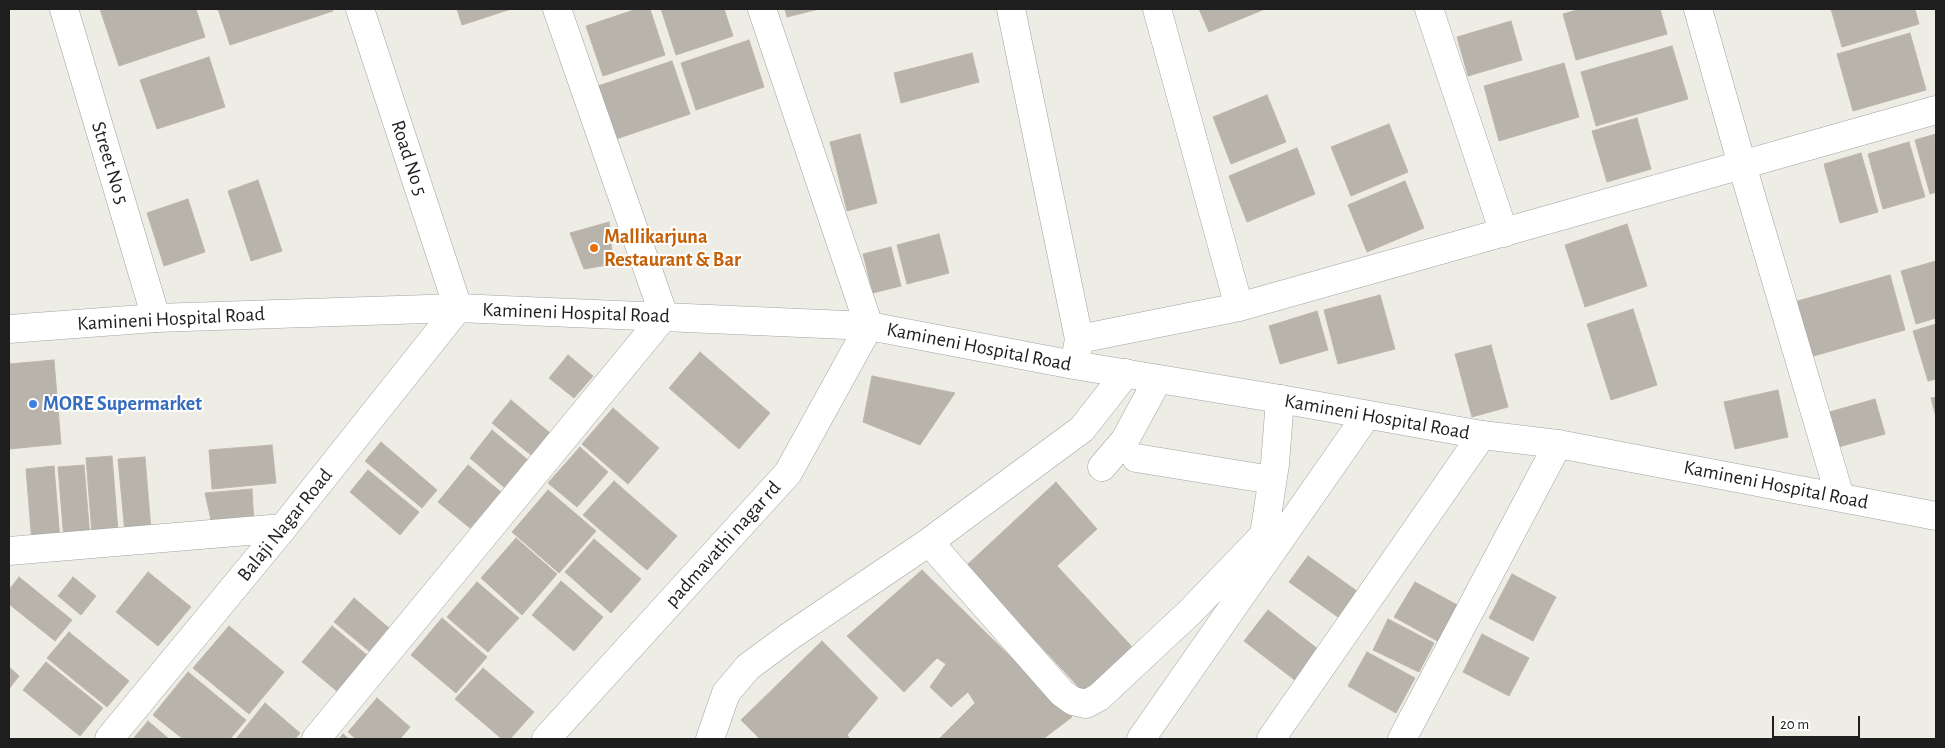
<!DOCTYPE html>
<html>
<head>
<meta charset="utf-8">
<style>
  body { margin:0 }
  #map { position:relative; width:1945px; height:748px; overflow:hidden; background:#eeede5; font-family:"Alegreya Sans",sans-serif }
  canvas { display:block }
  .frame { position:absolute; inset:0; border:10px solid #1e1e1e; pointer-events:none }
  .scale { position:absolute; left:1772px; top:716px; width:88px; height:22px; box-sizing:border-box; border:2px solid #1e1e1e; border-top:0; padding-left:6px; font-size:15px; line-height:18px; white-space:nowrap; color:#1e1e1e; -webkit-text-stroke:4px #fff; paint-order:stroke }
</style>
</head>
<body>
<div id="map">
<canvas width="1945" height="748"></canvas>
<div class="frame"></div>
<div class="scale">20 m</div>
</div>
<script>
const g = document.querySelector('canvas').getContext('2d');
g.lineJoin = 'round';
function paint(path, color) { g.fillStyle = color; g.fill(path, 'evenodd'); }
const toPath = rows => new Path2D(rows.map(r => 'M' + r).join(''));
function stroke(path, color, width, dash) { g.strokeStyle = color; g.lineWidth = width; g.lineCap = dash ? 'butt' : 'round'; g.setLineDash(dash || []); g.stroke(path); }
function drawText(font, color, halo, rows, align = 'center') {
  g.font = font + ' "Alegreya Sans",sans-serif'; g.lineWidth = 4; g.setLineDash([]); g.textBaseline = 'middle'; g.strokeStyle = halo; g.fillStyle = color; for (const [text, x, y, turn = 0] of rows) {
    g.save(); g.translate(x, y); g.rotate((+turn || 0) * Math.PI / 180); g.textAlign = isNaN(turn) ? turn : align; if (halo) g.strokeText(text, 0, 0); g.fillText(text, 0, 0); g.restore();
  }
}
const building = toPath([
  [100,9,196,9,205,37,119,66,100,9],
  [218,9,332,9,333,11,230,45,218,9],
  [457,9,511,9,462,25,457,9],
  [637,9,650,9,665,55,603,76,586,26,637,9],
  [661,9,724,9,733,36,676,55,661,9],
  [785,9,819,9,787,17,785,9],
  [1199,9,1265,9,1209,32,1199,9],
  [1581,9,1660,9,1667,34,1576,60,1563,14,1581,9],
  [1831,9,1915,9,1919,24,1842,47,1831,9],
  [1511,21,1522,60,1468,76,1457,37,1511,21],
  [1910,33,1926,90,1853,111,1837,54,1910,33],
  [749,40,764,87,696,110,681,63,749,40],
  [1672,46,1688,99,1596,126,1581,72,1672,46],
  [972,53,979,82,901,103,894,73,972,53],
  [209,57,225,107,157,129,140,80,209,57],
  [672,61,690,114,616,139,598,86,672,61],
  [1564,63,1579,117,1499,141,1484,86,1564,63],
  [1267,95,1286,142,1231,164,1213,117,1267,95],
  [1637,118,1651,169,1607,182,1592,131,1637,118],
  [1389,124,1408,172,1351,196,1331,147,1389,124],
  [860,134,877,203,847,211,830,142,860,134],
  [1936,134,1936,192,1930,194,1915,140,1936,134],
  [1909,142,1925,197,1883,209,1868,154,1909,142],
  [1297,148,1315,194,1247,222,1229,176,1297,148],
  [1861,153,1878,212,1840,223,1824,164,1861,153],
  [258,180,282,251,251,261,228,191,258,180],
  [1405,181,1424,228,1367,252,1348,205,1405,181],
  [188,199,205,252,164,266,147,213,188,199],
  [609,222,613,264,584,269,570,233,609,222],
  [1627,224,1647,286,1585,307,1565,245,1627,224],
  [939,234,949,273,907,284,897,245,939,234],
  [891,247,901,286,873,293,863,254,891,247],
  [1936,261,1936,318,1916,324,1901,271,1936,261],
  [1890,275,1905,330,1810,357,1794,302,1890,275],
  [1380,295,1395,349,1338,364,1324,310,1380,295],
  [1633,309,1657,385,1611,400,1587,324,1633,309],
  [1317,311,1328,350,1280,364,1269,326,1317,311],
  [1936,324,1936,379,1928,381,1913,331,1936,324],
  [1491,345,1508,407,1472,417,1455,354,1491,345],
  [700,352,770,413,739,449,669,388,700,352],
  [568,355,593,376,574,398,549,378,568,355],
  [54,360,61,444,9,449,9,364,54,360],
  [872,376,955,393,920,445,863,422,872,376],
  [1778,390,1788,437,1735,449,1724,402,1778,390],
  [1936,397,1936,417,1931,398,1936,397],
  [1875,399,1885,434,1835,448,1826,413,1875,399],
  [511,400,550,433,531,455,492,423,511,400],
  [613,408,659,448,628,484,582,444,613,408],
  [492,430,528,460,505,488,470,458,492,430],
  [381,442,437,490,422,508,365,461,381,442],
  [272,445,276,483,212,489,209,450,272,445],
  [580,447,608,472,577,507,548,483,580,447],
  [112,456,118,531,92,533,86,458,112,456],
  [145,457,151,530,125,533,118,459,145,457],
  [84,465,90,538,64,540,58,467,84,465],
  [468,465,501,492,470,528,438,502,468,465],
  [54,466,60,540,32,543,26,469,54,466],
  [368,470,419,512,400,535,350,492,368,470],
  [614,481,677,536,647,570,583,515,614,481],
  [1056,482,1097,529,1008,611,967,565,1056,482],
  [252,489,254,525,213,529,205,493,252,489],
  [548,490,596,531,559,573,512,532,548,490],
  [516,538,557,574,522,615,481,578,516,538],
  [594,539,641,579,611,613,565,572,594,539],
  [1308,556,1361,594,1342,620,1289,582,1308,556],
  [1057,566,1136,651,1087,696,1008,611,1057,566],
  [922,570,1072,717,1043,739,939,739,975,703,968,692,951,707,930,687,946,664,937,658,904,692,847,636,922,570],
  [148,572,191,607,158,646,116,612,148,572],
  [1512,574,1556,597,1533,641,1489,618,1512,574],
  [19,577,72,620,55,641,9,604,9,590,19,577],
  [73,577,96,596,81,615,58,596,73,577],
  [561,581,603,617,574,651,532,615,561,581],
  [477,582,519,618,488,652,447,617,477,582],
  [1415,582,1461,607,1441,643,1394,617,1415,582],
  [354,598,389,628,369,651,334,622,354,598],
  [1268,610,1319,650,1296,681,1244,641,1268,610],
  [442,618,487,657,456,693,411,655,442,618],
  [1388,619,1434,643,1419,672,1373,650,1388,619],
  [229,626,284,672,249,714,193,668,229,626],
  [332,626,368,656,338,692,302,662,332,626],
  [69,632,129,681,107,707,47,658,69,632],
  [1482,634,1529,658,1509,696,1463,672,1482,634],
  [822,641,878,698,847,735,850,739,760,739,741,720,822,641],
  [1367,652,1415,678,1396,713,1348,686,1367,652],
  [46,662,103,708,80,736,23,690,46,662],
  [9,667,19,676,9,689,9,667],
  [483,668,534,712,510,739,502,739,455,699,483,668],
  [188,672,246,720,230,739,183,739,153,715,188,672],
  [377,698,410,727,400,739,356,739,348,732,377,698],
  [265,703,300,733,295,739,236,739,265,703],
  [148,721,169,739,133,739,148,721],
  [343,734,349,739,339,739,343,734]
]);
paint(building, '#b8b3ab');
stroke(building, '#bfb6a8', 1);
const minor = toPath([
  [64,9,156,318],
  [1011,9,1079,339,1076,356],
  [1157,9,1239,307],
  [1429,9,1504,233],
  [1698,9,1742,165,1840,497],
  [1079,339,1239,307,1936,110],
  [1136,458,1272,480],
  [1102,467,1125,440,1158,379],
  [929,542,1062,693,1073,701,1086,704,1099,697,1190,612,1264,535,1275,464,1280,399],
  [9,551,283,528],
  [109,739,283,528,458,308,360,9],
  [316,739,664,316,557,9],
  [546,739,788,473,869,326,762,9],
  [710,739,726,693,748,667,790,636,929,542,1082,429,1126,373],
  [1141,739,1367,415],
  [1271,739,1482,435],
  [1402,739,1558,444]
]);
const tertiary = toPath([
  [9,329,156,318,458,308,869,326,1074,365,1280,399,1482,435,1558,444,1936,516]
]);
stroke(minor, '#a2a2a2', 29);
stroke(tertiary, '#a2a2a2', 29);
stroke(minor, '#fff', 28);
stroke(tertiary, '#fff', 28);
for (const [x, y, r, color] of [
  [594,248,5,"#e8710a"],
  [33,404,5,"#3f7fe0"]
]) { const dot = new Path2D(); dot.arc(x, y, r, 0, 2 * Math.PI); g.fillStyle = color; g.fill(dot); stroke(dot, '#fff', 2); }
drawText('20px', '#1e1e1e', '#fff', [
  ["Road No 5",409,158,72],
  ["Street No 5",110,163,73],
  ["Kamineni Hospital Road",576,313,2],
  ["Kamineni Hospital Road",171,319,-3],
  ["Kamineni Hospital Road",979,347,11],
  ["Kamineni Hospital Road",1377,417,10],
  ["Kamineni Hospital Road",1776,485,11],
  ["Balaji Nagar Road",285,525,-51],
  ["padmavathi nagar rd",723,544,-48]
]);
drawText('bold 20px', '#c56008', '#fff', [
  ["Mallikarjuna",604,237],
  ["Restaurant & Bar",604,260]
], 'left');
drawText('bold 20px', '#366cbe', '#fff', [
  ["MORE Supermarket",43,404]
], 'left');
</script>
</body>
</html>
